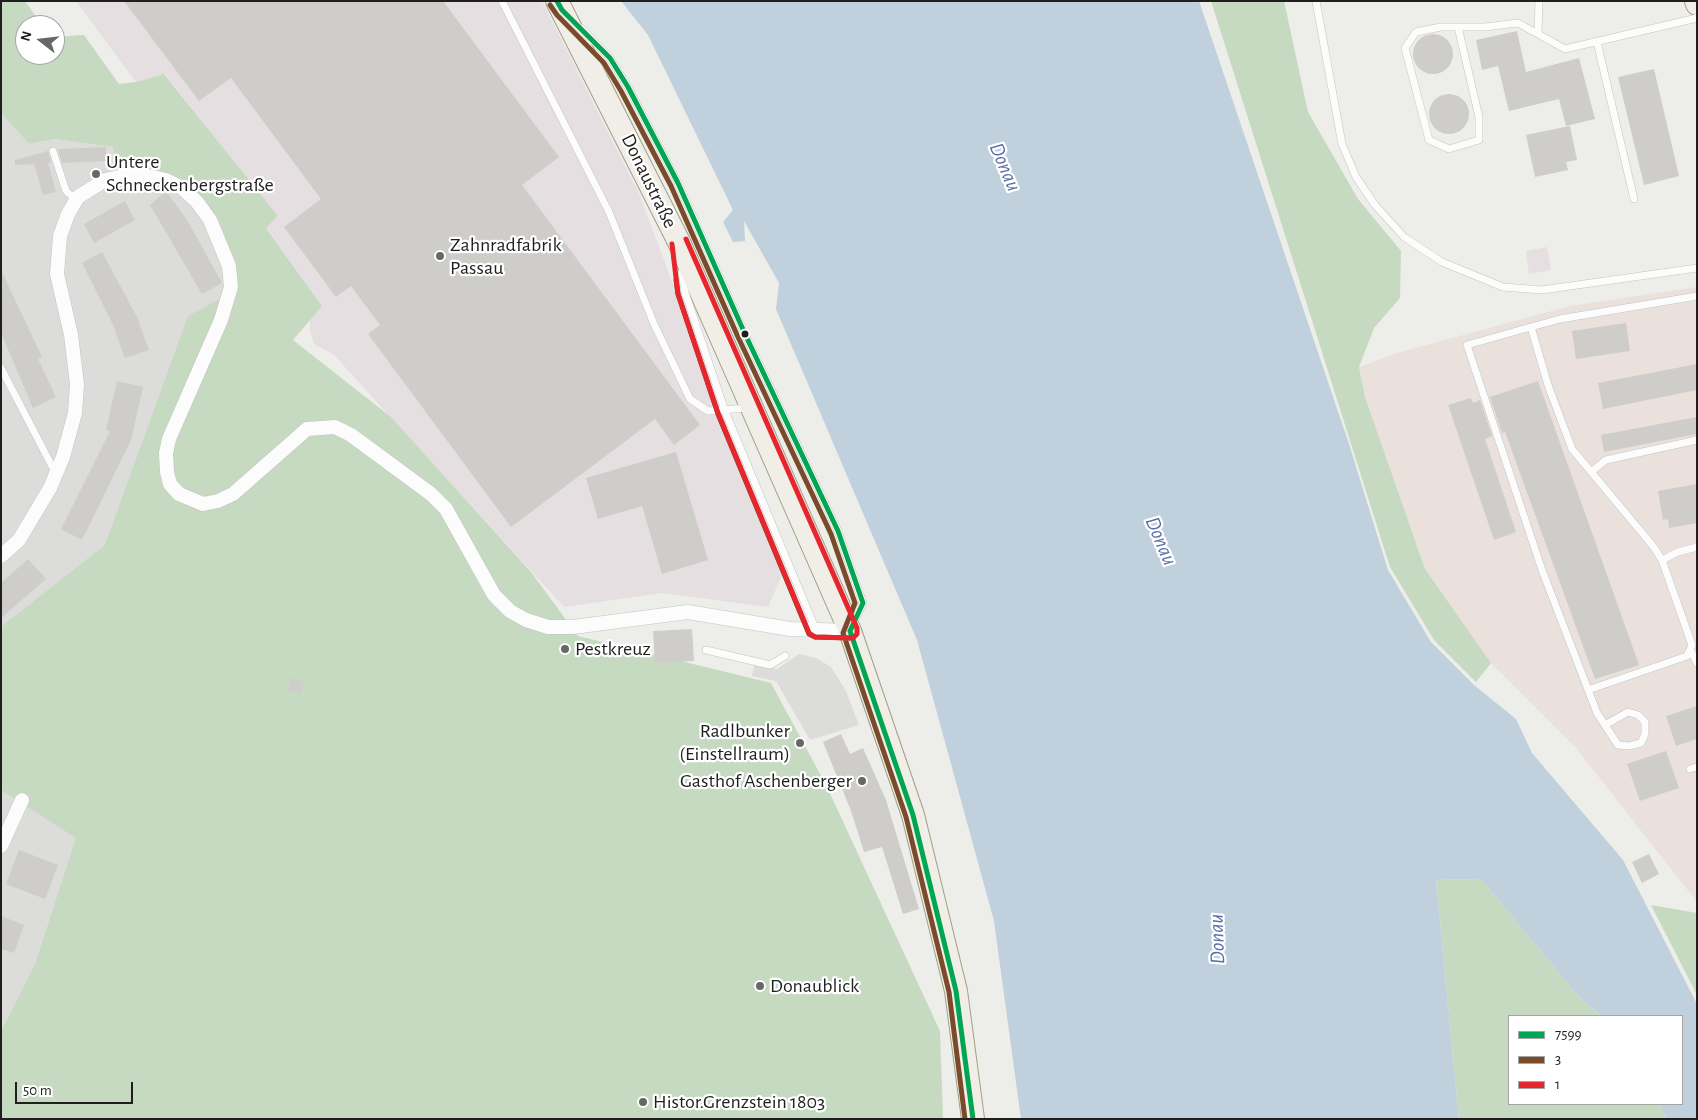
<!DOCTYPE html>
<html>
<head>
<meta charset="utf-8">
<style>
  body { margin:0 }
  #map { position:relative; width:1698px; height:1120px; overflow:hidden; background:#edede9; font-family:"Alegreya Sans",sans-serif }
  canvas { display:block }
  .frame { position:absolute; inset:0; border:2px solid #1f1f1f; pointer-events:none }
  .legend { position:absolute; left:1508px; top:1015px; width:175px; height:90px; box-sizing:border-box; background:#fff; border:1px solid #a5a5a5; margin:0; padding:6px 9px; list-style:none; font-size:15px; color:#1f1f1f }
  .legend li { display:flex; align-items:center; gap:10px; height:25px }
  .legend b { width:25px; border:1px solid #a5a5a5 }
  .north { position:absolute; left:15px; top:15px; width:50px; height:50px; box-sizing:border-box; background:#fff; border:1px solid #a5a5a5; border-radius:50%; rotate:286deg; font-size:14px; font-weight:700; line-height:20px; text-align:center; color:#1f1f1f }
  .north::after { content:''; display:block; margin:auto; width:18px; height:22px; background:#676766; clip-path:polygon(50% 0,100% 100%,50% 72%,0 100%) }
  .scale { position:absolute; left:15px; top:1082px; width:118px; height:22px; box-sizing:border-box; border:2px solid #1f1f1f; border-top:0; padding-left:6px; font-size:15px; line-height:18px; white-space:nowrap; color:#1f1f1f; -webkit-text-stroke:4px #fff; paint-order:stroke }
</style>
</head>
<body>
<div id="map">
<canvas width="1698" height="1120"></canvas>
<div class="frame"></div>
<ul class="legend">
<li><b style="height:6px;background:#00a651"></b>7599</li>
<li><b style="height:6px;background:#7a4b2a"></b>3</li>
<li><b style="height:6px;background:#e6252c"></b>1</li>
</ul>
<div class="north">N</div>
<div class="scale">50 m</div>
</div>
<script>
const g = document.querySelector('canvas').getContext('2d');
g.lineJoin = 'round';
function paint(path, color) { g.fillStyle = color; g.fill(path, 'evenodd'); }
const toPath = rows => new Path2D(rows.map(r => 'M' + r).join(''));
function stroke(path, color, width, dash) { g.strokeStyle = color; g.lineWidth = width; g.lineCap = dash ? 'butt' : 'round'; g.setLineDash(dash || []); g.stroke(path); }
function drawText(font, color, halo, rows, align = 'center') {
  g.font = font + ' "Alegreya Sans",sans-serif'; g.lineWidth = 4.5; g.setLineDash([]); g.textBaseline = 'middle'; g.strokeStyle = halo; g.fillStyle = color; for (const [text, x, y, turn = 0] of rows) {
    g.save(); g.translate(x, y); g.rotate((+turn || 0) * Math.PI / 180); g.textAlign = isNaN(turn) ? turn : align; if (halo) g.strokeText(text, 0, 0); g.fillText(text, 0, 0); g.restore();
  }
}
paint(toPath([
  [1,113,29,144,55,139,113,147,149,172,183,182,206,201,228,244,234,270,108,543,1,629],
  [799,654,816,658,831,667,846,691,859,725,810,740,776,681,752,676,754,665,777,669],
  [1,790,77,837,35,964,1,1031]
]), '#dcdcda');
paint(toPath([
  [1697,287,1697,902,1576,748,1491,663,1425,569,1365,397,1359,367,1397,353,1570,306]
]), '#eae0dc');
paint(toPath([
  [76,1,542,1,640,196,782,575,768,607,662,593,564,607,334,355,314,344,310,331,310,317,322,306,266,227,278,217,165,74,136,82],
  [1547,247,1551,270,1529,274,1526,251]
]), '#e6dfe1');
paint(toPath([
  [1,1,25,1,42,25,25,25,25,55,55,55,55,37,84,35,119,84,136,82,164,74,278,216,266,228,322,306,293,340,391,417,531,572,578,636,771,683,826,785,940,1031,943,1119,1,1119,1,1031,35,964,76,838,1,790,1,627,105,545,188,316,233,292,234,270,227,244,206,201,183,182,149,172,118,169,113,147,55,139,29,144,1,113],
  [1211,1,1284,1,1308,112,1358,199,1401,251,1400,298,1374,328,1359,367,1365,397,1425,569,1491,663,1476,682,1434,640,1390,567],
  [1481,879,1579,997,1601,1016,1509,1016,1509,1104,1659,1104,1667,1119,1459,1119,1436,880],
  [1651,905,1697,913,1697,995]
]), '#c5dac1');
paint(toPath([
  [621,1,1199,1,1349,444,1388,570,1431,642,1474,685,1516,719,1532,753,1623,860,1697,1004,1697,1119,1667,1119,1659,1104,1682,1104,1682,1016,1601,1016,1579,997,1481,879,1436,880,1459,1119,1021,1119,994,921,917,640,776,309,779,283,744,221,745,241,733,242,723,222,733,210,648,35]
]), '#c0d1dd');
paint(toPath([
  [124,1,443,1,559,157,522,185,700,425,674,445,655,419,511,527,368,334,380,325,351,286,336,297,284,227,321,199,231,78,199,101],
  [1517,31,1526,72,1579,58,1595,119,1566,126,1559,99,1509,111,1498,66,1482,70,1476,40],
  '1413 54a20 20 0 1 1 40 0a20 20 0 1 1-40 0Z',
  [1654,69,1679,176,1644,185,1618,77],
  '1429 114a20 20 0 1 1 40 0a20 20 0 1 1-40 0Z',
  [1570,126,1577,160,1566,162,1568,170,1535,177,1526,135],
  [106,147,106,161,62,163,58,149],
  [48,151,51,163,48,163,56,192,43,195,34,164,15,165,15,160],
  [166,191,187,220,222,283,202,294,150,205],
  [125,201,135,220,94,243,84,224],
  [102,252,137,317,149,350,125,358,113,325,82,263],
  [1,270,42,357,38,359,56,397,33,408,1,333],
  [1626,323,1630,351,1576,359,1572,331],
  [1697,364,1697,390,1603,409,1598,383],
  [117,381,143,387,131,440,82,540,61,529,110,431,106,430],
  [1538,381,1639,665,1595,679,1505,432,1502,433,1490,397],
  [1471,398,1473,403,1480,400,1492,436,1485,439,1516,532,1494,540,1448,405],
  [1697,417,1697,434,1604,452,1601,435],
  [676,452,708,560,662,574,642,506,598,519,586,478],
  [1697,484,1697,523,1669,528,1668,519,1663,520,1658,491],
  [28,559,46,579,1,618,1,583],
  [692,629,694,661,655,663,653,631],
  [291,678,304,682,300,694,287,690],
  [1697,706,1697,739,1676,746,1666,716],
  [841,734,850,754,863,748,886,800,919,909,903,914,882,847,864,852,851,811,823,742],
  [1666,751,1679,788,1640,801,1627,764],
  [19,850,58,865,45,899,6,884],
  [1649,854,1659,874,1642,883,1632,862],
  [1,916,24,925,14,953,1,949]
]), '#cecdca');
const service = toPath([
  [502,1,609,212,654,324,690,399,708,411,748,408],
  [1316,1,1342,144,1356,177,1375,205,1404,237,1442,262,1503,287,1542,290,1697,268],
  [1458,27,1479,117,1479,140,1449,149,1429,140,1405,48,1416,32,1441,27,1485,27,1518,23,1565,49,1697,18],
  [581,28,610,58,628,87,678,183,745,334,838,531,863,603,852,626],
  [1538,32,1539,1],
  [1597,42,1634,199],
  [53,151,66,191,76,200],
  [682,272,685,292,725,411,816,630],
  [1531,327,1467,345,1542,570,1597,713,1618,745,1629,746,1641,743,1645,734,1645,722,1638,715,1628,712,1605,725],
  [1,368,56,474],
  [1591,472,1606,460,1697,440],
  [1662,560,1678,552,1697,547],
  [706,650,770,665,785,656],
  [1691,651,1697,663],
  [1588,690,1687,656,1692,645,1662,560,1653,546,1572,449,1548,385,1531,327,1560,319,1697,296],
  [1690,769,1697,767]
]);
const minor = toPath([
  [1,556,19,540,50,488,63,457,75,413,77,384,71,335,57,274,60,236,68,214,78,197,105,180,128,175,144,175,166,180,182,188,197,202,210,220,229,266,231,287,221,320,169,439,166,453,167,472,170,484,179,494,203,504,218,501,233,494,307,429,335,427,351,435,431,494,446,509,494,595,510,611,526,620,548,627,573,627,688,612,790,629,850,631],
  [1,846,22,800]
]);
const primary = toPath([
  [557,1,679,242,850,631,913,815,956,991,973,1119],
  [1696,1,1697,4]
]);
stroke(service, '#c4c4c2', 8);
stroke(minor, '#c4c4c2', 15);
stroke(primary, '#a19e88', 24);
stroke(service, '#fcfcfc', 7);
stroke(minor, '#fcfcfc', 14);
stroke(primary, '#f0eee6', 22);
stroke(toPath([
  [557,1,562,10,610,58,628,87,678,183,745,334,838,531,863,603,850,631,913,815,956,991,973,1119]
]), '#00a651', 5);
stroke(toPath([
  [550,5,557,15,604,63,621,91,671,186,738,337,831,534,855,603,843,633,906,817,949,992,965,1119],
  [676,280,678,294,718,414,809,634,815,637,850,638]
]), '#7a4b2a', 5);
stroke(toPath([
  [672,244,678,294,718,413,809,633,815,637,853,638,857,634,857,628,686,239]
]), '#e6252c', 5);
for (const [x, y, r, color] of [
  [96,174,5,"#676766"],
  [440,256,5,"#676766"],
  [745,334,4.5,"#1f1f1f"],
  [565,649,5,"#676766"],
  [800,743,5,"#676766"],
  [862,781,5,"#676766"],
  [760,986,5,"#676766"],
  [643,1102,5,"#676766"]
]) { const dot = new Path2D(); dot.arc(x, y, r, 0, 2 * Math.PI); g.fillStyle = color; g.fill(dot); stroke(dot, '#fff', 2); }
drawText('20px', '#1f1f1f', '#fff', [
  ["Untere",106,162],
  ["Schneckenbergstraße",106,185],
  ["Zahnradfabrik",450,245],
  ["Passau",450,268],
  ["Pestkreuz",575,649],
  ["Radlbunker",790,731,"right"],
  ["(Einstellraum)",790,754,"right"],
  ["Gasthof Aschenberger",852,781,"right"],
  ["Donaublick",770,986],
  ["Histor.Grenzstein 1803",653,1102]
], 'left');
drawText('20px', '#1f1f1f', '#fff', [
  ["Donaustraße",649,181,64]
]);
drawText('italic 21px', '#566da5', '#fff', [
  ["Donau",1005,167,67],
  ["Donau",1161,541,67],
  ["Donau",1217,939,-92]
]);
</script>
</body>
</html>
